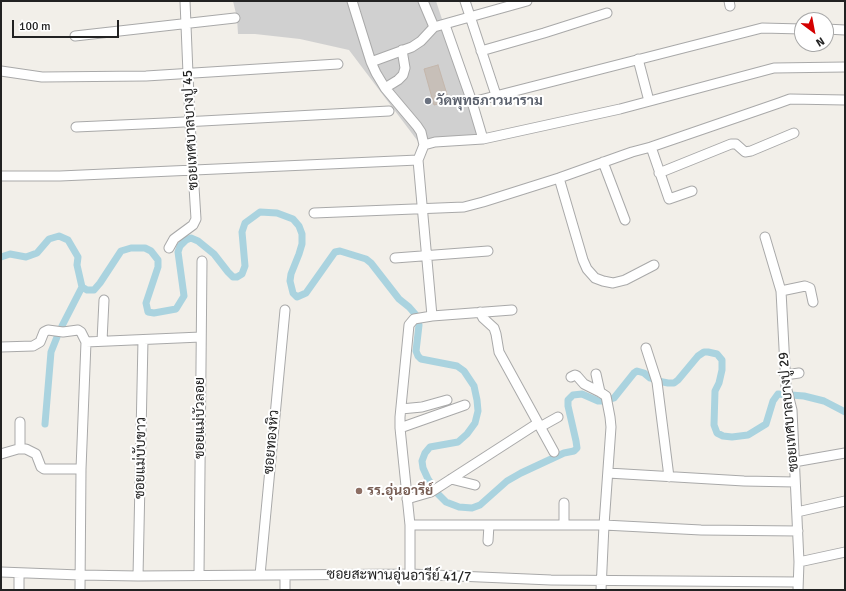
<!DOCTYPE html>
<html>
<head>
<meta charset="utf-8">
<style>
  body { margin:0 }
  #map { position:relative; width:846px; height:591px; overflow:hidden; background:#f2efe9; font-family:Signika,sans-serif }
  canvas { display:block }
  .frame { position:absolute; inset:0; border:2px solid #222; pointer-events:none }
  .north { position:absolute; left:794px; top:12px; width:40px; height:40px; box-sizing:border-box; background:#fff; border:1px solid #a7a7a7; border-radius:50%; rotate:148deg; font-size:11px; font-weight:700; line-height:16px; text-align:center; color:#222 }
  .north::after { content:''; display:block; margin:auto; width:14px; height:18px; background:#d40000; clip-path:polygon(50% 0,100% 100%,50% 72%,0 100%) }
  .scale { position:absolute; left:12px; top:20px; width:107px; height:18px; box-sizing:border-box; border:2px solid #222; border-top:0; padding-left:5px; font-size:12px; line-height:14px; white-space:nowrap; color:#222; -webkit-text-stroke:3px #fff; paint-order:stroke }
</style>
</head>
<body>
<div id="map">
<canvas width="846" height="591"></canvas>
<div class="frame"></div>
<div class="north">N</div>
<div class="scale">100 m</div>
</div>
<script>
const g = document.querySelector('canvas').getContext('2d');
g.lineJoin = 'round';
function paint(path, color) { g.fillStyle = color; g.fill(path, 'evenodd'); }
const toPath = rows => new Path2D(rows.map(r => 'M' + r).join(''));
function stroke(path, color, width, dash) { g.strokeStyle = color; g.lineWidth = width; g.lineCap = dash ? 'butt' : 'round'; g.setLineDash(dash || []); g.stroke(path); }
function drawText(font, color, halo, rows, align = 'center') {
  g.font = font + ' Signika,Sarabun,sans-serif'; g.lineWidth = 4; g.setLineDash([]); g.textBaseline = 'middle'; g.strokeStyle = halo; g.fillStyle = color; for (const [text, x, y, turn = 0] of rows) {
    g.save(); g.translate(x, y); g.rotate((+turn || 0) * Math.PI / 180); g.textAlign = isNaN(turn) ? turn : align; if (halo) g.strokeText(text, 0, 0); g.fillText(text, 0, 0); g.restore();
  }
}
paint(toPath([
  [233,1,436,1,481,137,420,144,349,50,300,39,255,34,238,34,237,18]
]), '#d0d0d0');
stroke(toPath([
  [1,257,10,254,26,257,37,253,49,239,59,236,68,240,78,257,77,265,82,287,87,290,94,290,100,283,121,251,131,248,145,248,151,251,158,260,158,267,146,303,148,312,154,313,176,309,184,296,178,252,180,246,186,240,191,238,198,241,214,254,228,272,233,277,237,277,242,274,245,266,242,232,245,223,260,212,277,213,293,219,299,226,302,234,302,244,299,254,291,274,290,281,293,293,297,297,306,293,335,252,340,251,366,259,371,263,399,299,409,307,416,315,419,325,416,351,418,356,421,359,457,366,464,371,474,386,477,400,478,411,475,423,467,434,458,442,430,447,425,453,422,461,423,468,428,479,438,494,446,502,459,507,472,508,480,505,507,481,521,473,564,453,574,451,577,448,576,441,568,406,568,400,573,395,582,394,598,401,604,401,614,398,634,373,637,371,644,373,650,378,663,382,668,383,674,383,678,380,698,356,704,352,708,352,717,354,722,360,722,370,719,383,715,391,714,425,717,433,723,436,732,437,748,435,766,424,773,401,778,394,804,396,824,401,845,412],
  [62,326,82,287],
  [45,424,51,352,57,337]
]), '#aad3df', 7);
const building = toPath([
  [438,65,449,101,434,105,424,69,438,65]
]);
paint(building, '#c7bfb8');
stroke(building, '#c4b6ab', 1);
const minor = toPath([
  [352,1,371,62,376,73,385,88,417,126,421,132,424,145],
  [423,1,434,27],
  [465,1,496,95],
  [729,1,730,6],
  [445,25,472,102,483,139],
  [826,29,845,30],
  [75,36,235,18],
  [481,51,544,33,607,13],
  [638,59,649,101],
  [371,62,412,47,421,41,434,27,527,1],
  [1,71,42,77,146,76,338,64],
  [385,88,398,80,403,75,405,68,402,50],
  [472,102,762,28,802,29],
  [76,127,165,123,389,111],
  [651,147,669,199,692,191],
  [603,162,625,220],
  [659,173,731,144,736,144,745,152,751,151,794,133],
  [1,176,60,176,418,160],
  [559,178,583,260,587,269,595,278,603,281,613,283,625,280,654,265],
  [314,213,464,207,483,202,559,178,632,152,651,147,779,103,790,99,845,100],
  [765,237,781,291,786,386,792,410,799,562,798,590],
  [169,248,174,239,193,225,196,219,190,122,185,1],
  [395,258,488,251],
  [781,291,805,286,810,288,813,302],
  [480,312,483,318,494,328,496,334,499,352,554,452],
  [432,316,418,160,424,145,435,142,483,139,620,109,774,68,845,67],
  [102,341,104,300],
  [86,342,201,337],
  [1,347,33,346,40,342,44,332,48,330,63,332,78,330,81,332,86,342,81,469,80,590],
  [646,348,657,382,669,477],
  [596,374,600,392],
  [785,375,799,373],
  [571,377,575,375,577,376,584,384,600,392,606,396,610,417,611,427,604,525,601,590],
  [401,409,422,407,447,400],
  [540,427,558,417],
  [400,428,465,405],
  [20,449,20,422],
  [1,454,18,449,26,449,36,454,41,467,44,469,81,469],
  [794,462,845,453],
  [608,473,744,481,795,482],
  [451,479,475,485],
  [407,499,431,492,538,423],
  [564,503,564,525],
  [797,512,845,501],
  [410,525,604,525,701,530,798,531],
  [488,541,489,525],
  [799,562,845,552],
  [1,572,80,575,138,576,410,574,551,580,798,582],
  [410,574,410,525,400,428,400,417,409,325,414,319,432,316,512,310],
  [199,575,202,261],
  [260,575,285,310],
  [138,576,143,340],
  [19,590,19,574],
  [285,590,285,576]
]);
stroke(minor, '#a9a9a9', 11);
stroke(minor, '#fff', 9);
for (const [x, y, r, color] of [
  [428,101,4,"#6b7280"],
  [359,491,4,"#8d6e63"]
]) { const dot = new Path2D(); dot.arc(x, y, r, 0, 2 * Math.PI); g.fillStyle = color; g.fill(dot); stroke(dot, '#fff', 1.5); }
drawText('bold 14px', '#5b616d', '#fff', [
  ["วัดพุทธภาวนาราม",436,101]
], 'left');
drawText('14px', '#222', '#fff', [
  ["ซอยเทศบาลบางปู 45",191,130,-93],
  ["ซอยเทศบาลบางปู 29",789,412,-95],
  ["ซอยแม่บัวลอย",200,418,-90],
  ["ซอยทองหิว",272,442,-85],
  ["ซอยแม่บับขาว",141,458,-89],
  ["ซอยสะพานอุ่นอารีย์ 41/7",399,576,1]
]);
drawText('bold 14px', '#785e54', '#fff', [
  ["รร.อุ่นอารีย์",367,491]
], 'left');
</script>
</body>
</html>
